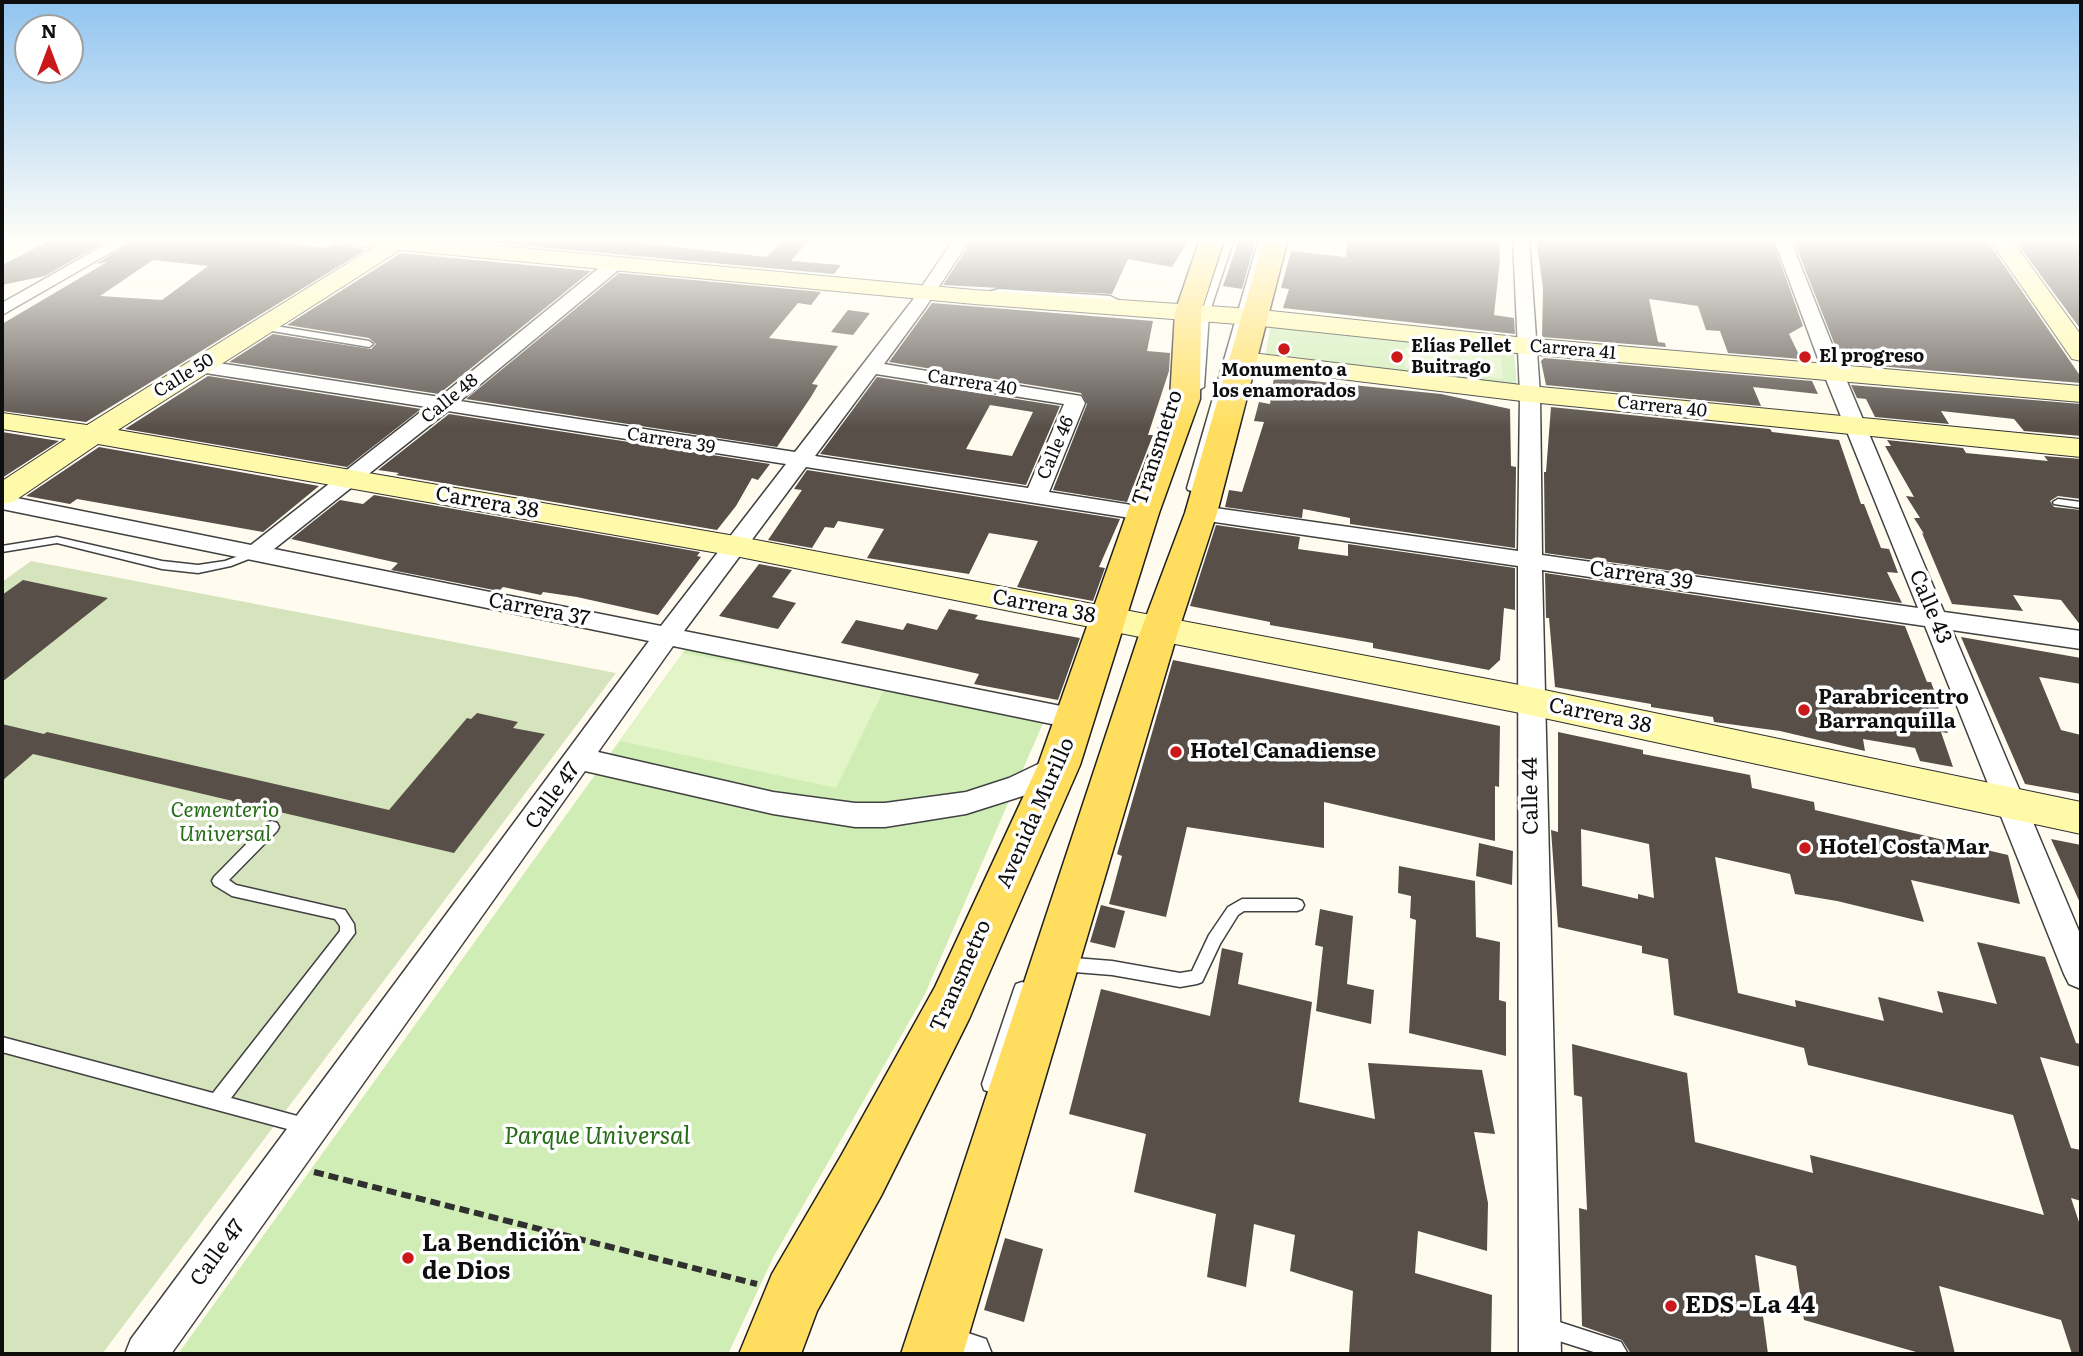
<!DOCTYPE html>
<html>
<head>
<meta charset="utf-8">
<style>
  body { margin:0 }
  #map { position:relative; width:2083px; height:1356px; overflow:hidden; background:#fffcef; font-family:Literata,serif }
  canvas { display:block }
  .frame { position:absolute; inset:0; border:4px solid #0e0e0e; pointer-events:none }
  .north { position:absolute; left:14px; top:14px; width:70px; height:70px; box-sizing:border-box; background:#fff; border:2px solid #9f9f9f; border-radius:50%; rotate:0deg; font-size:19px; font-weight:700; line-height:28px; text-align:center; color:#0e0e0e }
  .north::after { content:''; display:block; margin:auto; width:24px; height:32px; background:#cb191b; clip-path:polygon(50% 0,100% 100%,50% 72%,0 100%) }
</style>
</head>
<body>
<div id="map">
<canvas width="2083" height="1356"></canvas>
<div class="frame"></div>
<div class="north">N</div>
</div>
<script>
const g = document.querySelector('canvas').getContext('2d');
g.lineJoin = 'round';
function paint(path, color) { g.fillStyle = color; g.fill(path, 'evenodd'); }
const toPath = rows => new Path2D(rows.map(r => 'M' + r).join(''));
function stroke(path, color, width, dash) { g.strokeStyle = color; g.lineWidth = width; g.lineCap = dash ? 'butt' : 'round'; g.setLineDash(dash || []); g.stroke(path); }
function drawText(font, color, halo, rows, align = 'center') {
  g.font = font + ' Literata,serif'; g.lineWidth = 7; g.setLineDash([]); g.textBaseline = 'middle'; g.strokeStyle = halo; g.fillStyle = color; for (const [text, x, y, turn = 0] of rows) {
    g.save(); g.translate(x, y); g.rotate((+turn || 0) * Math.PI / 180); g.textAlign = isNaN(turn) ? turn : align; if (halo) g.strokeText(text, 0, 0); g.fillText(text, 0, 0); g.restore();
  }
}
paint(toPath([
  [1270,327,1514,350,1517,388,1265,359],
  [687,647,1044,721,924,996,774,1256,728,1354,178,1354]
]), '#d0edb5');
paint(toPath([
  [31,561,616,673,102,1354,2,1354,2,582]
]), '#d6e4bd');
paint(toPath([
  [1405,347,1501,357,1503,379,1405,368],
  [683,653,884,690,836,788,620,741]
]), '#e3f4c7');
paint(toPath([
  [53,239,110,239,45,276,2,285,2,265],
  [136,239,255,239,325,248,334,243,365,250,86,422,2,411,2,324,107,262,96,264],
  [153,260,208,266,162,300,100,296],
  [449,239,607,239,767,257,784,239,810,239,791,261,841,265,834,274],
  [973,239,1184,239,1183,242,1187,243,1172,267,1128,259,1112,294,943,285],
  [1239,239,1256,239,1242,289,1223,286],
  [1347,239,1499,239,1500,260,1494,315,1514,318,1515,334,1283,308,1289,289,1281,288,1291,251,1346,257],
  [1536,239,1772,239,1803,326,1789,334,1801,359,1728,353,1720,331,1706,330,1698,306,1649,299,1658,342,1665,343,1666,347,1542,337,1543,288],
  [1793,239,1986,239,2081,377,2081,383,1842,363],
  [2014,239,2081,239,2081,327,2079,327],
  [401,253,591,271,439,394,229,362,273,334,371,349,376,344,369,338,287,325],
  [619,273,821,292,811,305,798,303,769,338,838,346,812,384,818,385,811,397,777,447,466,399],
  [932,303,1153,321,1147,351,1170,353,1169,371,1148,435,1153,435,1127,502,1053,490,1087,404,1081,393,889,362],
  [848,310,870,313,853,335,831,332],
  [1544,358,1812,381,1818,394,1753,387,1761,406,1546,385,1541,361],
  [208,376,421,409,347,467,125,429],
  [877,377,1060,406,1026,485,820,454],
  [990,405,1033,412,1012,456,966,449],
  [1274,377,1441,394,1510,409,1511,466,1516,467,1515,548,1350,524,1350,518,1303,509,1302,518,1225,507,1229,490,1242,492,1264,422,1254,421,1259,402,1270,404],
  [1851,385,2081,404,2081,436,2024,431,2014,419,1941,411,1949,424,1875,417,1866,399,1857,398],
  [1551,407,1770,429,1772,432,1839,440,1861,504,1864,504,1881,548,1889,549,1898,573,1887,572,1902,603,1545,553,1544,472,1546,472],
  [449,414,770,464,758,480,752,478,736,506,717,530,396,475,399,473,378,470],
  [2,432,59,441,2,478],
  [1887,440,1963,448,1966,453,2048,461,2044,456,2081,459,2081,499,2058,496,2050,501,2054,507,2081,510,2081,626,2061,600,2013,595,2023,611,1952,604,1922,533,1924,534,1914,518,1920,518,1906,496,1914,497,1885,446,1891,446],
  [99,447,319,486,263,532,77,499,70,504,26,496],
  [807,470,1120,519,1099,567,1105,568,1093,601,1017,587,1038,541,989,533,969,574,867,558,884,529,838,521,834,528,825,527,812,548,768,540,802,490,794,489],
  [374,495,700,552,697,556,701,557,658,615,577,597,543,592,541,595,503,587,499,591,391,570,398,563,291,539,340,500,363,504],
  [1216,525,1300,537,1298,549,1348,556,1348,544,1515,568,1515,610,1504,608,1500,660,1489,670,1373,648,1373,643,1270,625,1270,622,1190,606],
  [759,564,792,570,772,597,796,603,778,629,719,616],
  [1545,573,1905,626,1927,682,1931,682,1939,704,1937,704,1948,733,1941,732,1953,767,1920,761,1915,748,1863,739,1865,751,1780,731,1714,722,1713,717,1651,707,1651,704,1555,687,1549,618,1546,618],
  [23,580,108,598,2,682,2,595],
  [949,609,978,615,975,619,1080,638,1058,700,974,684,979,674,841,643,856,620,903,630,907,623,937,630],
  [1961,637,2081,658,2081,684,2039,677,2061,730,2081,735,2081,794,2025,784],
  [1173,660,1500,726,1499,787,1495,786,1495,841,1324,802,1324,848,1187,827,1166,917,1109,904,1122,856,1117,854],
  [477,713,518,722,513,728,545,734,454,853,33,754,2,781,2,724,44,734,47,732,389,810,467,718,471,719],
  [1558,732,1643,750,1643,754,1750,775,1752,788,1814,802,1815,810,2008,855,2020,904,1911,880,1924,922,1837,901,1795,894,1790,874,1715,857,1738,993,1796,1007,1795,1000,1884,1021,1878,997,1943,1013,1937,991,1997,1004,1977,942,2045,957,2076,1043,2081,1044,2081,1067,2040,1057,2071,1148,2081,1150,2081,1201,2071,1198,2081,1228,2081,1354,2072,1354,2061,1320,1939,1286,1955,1354,1923,1354,1804,1320,1796,1266,1755,1255,1768,1354,1631,1354,1622,1340,1582,1326,1579,1208,1587,1210,1582,1097,1574,1095,1572,1044,1687,1073,1695,1142,1813,1173,1810,1155,2044,1215,2013,1115,1808,1065,1804,1048,1674,1015,1668,959,1642,953,1642,946,1558,927,1551,830,1558,832],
  [1581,829,1649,844,1654,898,1638,894,1638,899,1582,886],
  [2051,839,2081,845,2081,905],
  [1479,843,1513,851,1512,885,1476,876],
  [1399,866,1475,881,1476,937,1500,942,1499,1000,1506,1002,1506,1056,1409,1033,1416,920,1410,918,1411,896,1398,893],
  [1101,905,1125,911,1115,948,1090,942],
  [1320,909,1353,916,1347,984,1374,990,1371,1024,1316,1011,1323,947,1315,945],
  [1222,948,1243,953,1238,984,1312,1002,1299,1102,1375,1119,1368,1063,1482,1070,1495,1134,1474,1132,1488,1203,1487,1251,1418,1231,1415,1273,1492,1295,1491,1354,1349,1354,1353,1291,1290,1271,1295,1235,1254,1224,1246,1287,1207,1277,1216,1214,1134,1192,1146,1134,1069,1114,1101,989,1210,1016],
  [1005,1238,1043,1249,1024,1322,984,1310]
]), '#584f49');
const lane = toPath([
  [1226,239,1234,239,1209,314,1204,387,1199,390,1194,387,1201,314,1226,239],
  [1259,239,1267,239,1197,488,1192,491,1188,490,1187,488,1259,239],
  [999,289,1110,296,1132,307,1125,309,1108,300,999,293,981,297,977,295,999,289],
  [263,324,369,341,373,344,369,347,260,329,259,327,263,324],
  [2058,499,2081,502,2081,508,2054,504,2053,502,2058,499],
  [57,537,162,561,198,565,225,561,255,550,260,553,259,555,231,566,198,573,162,569,57,543,2,552,2,546,57,537],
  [272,821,277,823,279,827,277,831,229,880,236,885,345,910,354,924,355,933,231,1098,312,1120,315,1126,312,1132,306,1134,2,1052,2,1037,213,1093,340,931,340,926,335,919,232,896,214,885,212,881,214,877,267,823,272,821],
  [1242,899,1297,899,1302,901,1304,905,1302,909,1297,911,1244,911,1238,915,1220,944,1202,982,1197,984,1180,987,1112,975,1062,971,1057,969,1054,964,1057,959,1062,957,1112,961,1180,973,1192,971,1209,935,1228,907,1242,899],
  [1022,982,1028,984,1030,989,998,1084,996,1090,990,1092,984,1090,982,1084,1014,989,1016,984,1022,982],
  [1547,1318,1621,1342,1628,1354,1600,1354,1540,1335,1537,1328,1540,1321,1547,1318]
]);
const street = toPath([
  [115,239,134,239,2,315,2,303,115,239],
  [954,239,970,239,925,308,884,364,1081,396,1085,403,1049,492,1151,508,1154,513,1151,518,1143,520,806,467,684,631,1076,709,1086,712,1090,719,1086,726,1076,729,673,646,598,752,773,792,855,803,885,803,966,792,1009,778,1059,754,1069,757,1073,765,1069,773,1029,794,966,814,885,827,855,827,773,814,585,771,171,1354,125,1354,131,1339,649,641,2,509,2,495,251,545,427,407,199,372,192,370,189,366,192,362,199,360,440,397,610,259,616,258,622,259,624,263,622,267,460,401,795,452,912,301,954,239],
  [876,374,1064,404,1028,488,815,456,876,374],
  [448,411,786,464,661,626,274,549,448,411],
  [1513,239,1529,239,1540,394,1542,555,1918,608,1823,372,1774,239,1790,239,1843,372,1944,612,2081,631,2081,649,1952,630,2081,936,2081,989,2069,984,2064,974,1925,626,1542,570,1561,1354,1519,1354,1518,566,1201,520,1193,518,1190,513,1193,508,1201,506,1518,551,1520,394,1513,239],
  [935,1322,986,1339,992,1354,919,1354,914,1343,920,1328,935,1322]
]);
const secondary = toPath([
  [343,239,424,239,974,290,1252,309,1526,338,2081,386,2081,402,1526,354,1252,325,974,304,400,250,118,430,735,536,1530,687,2081,802,2081,834,1530,715,735,556,98,444,13,502,2,504,2,481,66,439,2,429,2,413,87,425,372,248,346,244,343,239],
  [1989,239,2011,239,2081,335,2081,361,2072,359,1989,239],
  [1243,352,1530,386,2081,439,2081,457,1530,402,1234,366,1230,360,1234,354,1243,352]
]);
const primary = toPath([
  [1200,239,1224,239,1201,312,1200,399,1159,513,1080,765,969,1019,881,1196,817,1311,801,1354,739,1354,772,1274,841,1156,935,987,1038,765,1127,513,1170,399,1175,312,1200,239],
  [1264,239,1288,239,1217,513,1176,638,963,1354,901,1354,1138,638,1185,513,1264,239]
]);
stroke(lane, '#414141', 3);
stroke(street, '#414141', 3);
stroke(secondary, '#303030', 2);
stroke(primary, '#1f1f1f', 3);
stroke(toPath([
  [314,1172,757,1284]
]), '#303030', 6, [10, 5]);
paint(lane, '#fff');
paint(street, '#fff');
paint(secondary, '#fff9aa');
paint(primary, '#ffde5f');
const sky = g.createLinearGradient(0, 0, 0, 428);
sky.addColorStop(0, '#91c4f0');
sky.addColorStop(0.56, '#fffef8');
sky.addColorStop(1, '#fffef800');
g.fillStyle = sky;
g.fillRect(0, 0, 2083, 428);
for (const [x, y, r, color] of [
  [1284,349,7,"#cb191b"],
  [1397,357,7,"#cb191b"],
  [1805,357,7,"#cb191b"],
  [1804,710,7,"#cb191b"],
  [1176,752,7,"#cb191b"],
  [1805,848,7,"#cb191b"],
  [408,1258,7,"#cb191b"],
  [1671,1306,7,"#cb191b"]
]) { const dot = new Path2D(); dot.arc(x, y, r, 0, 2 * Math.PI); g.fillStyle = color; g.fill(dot); stroke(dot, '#fff', 2.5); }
drawText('bold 18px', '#0e0e0e', '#fff', [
  ["Elías Pellet",1411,347],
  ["Buitrago",1411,368],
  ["El progreso",1819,357],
  ["Monumento a",1284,371,"center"],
  ["los enamorados",1284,392,"center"]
], 'left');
drawText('18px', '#0e0e0e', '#fff', [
  ["Carrera 41",1573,350,5],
  ["Calle 50",184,376,-32],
  ["Carrera 40",972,383,9],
  ["Calle 48",450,399,-39],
  ["Carrera 40",1662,407,6],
  ["Carrera 39",671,441,9],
  ["Calle 46",1056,448,-67]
]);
drawText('21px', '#0e0e0e', '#fff', [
  ["Transmetro",1158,448,-72],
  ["Carrera 38",487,503,10],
  ["Carrera 39",1641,576,8],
  ["Carrera 38",1044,607,11],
  ["Calle 43",1930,607,67],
  ["Carrera 37",539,610,11],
  ["Carrera 38",1600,716,12],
  ["Calle 47",553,796,-54],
  ["Calle 44",1531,796,-91],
  ["Avenida Murillo",1036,813,-66],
  ["Transmetro",961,976,-66],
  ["Calle 47",218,1253,-54]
]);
drawText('bold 21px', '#0e0e0e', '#fff', [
  ["Parabricentro",1818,698],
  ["Barranquilla",1818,722],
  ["Hotel Canadiense",1190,752],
  ["Hotel Costa Mar",1819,848]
], 'left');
drawText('italic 21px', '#276c18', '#fff', [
  ["Cementerio",225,811],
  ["Universal",225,835]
]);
drawText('italic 24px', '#276c18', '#fff', [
  ["Parque Universal",597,1137]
]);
drawText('bold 24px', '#0e0e0e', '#fff', [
  ["La Bendición",422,1244],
  ["de Dios",422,1272],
  ["EDS - La 44",1685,1306]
], 'left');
</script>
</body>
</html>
